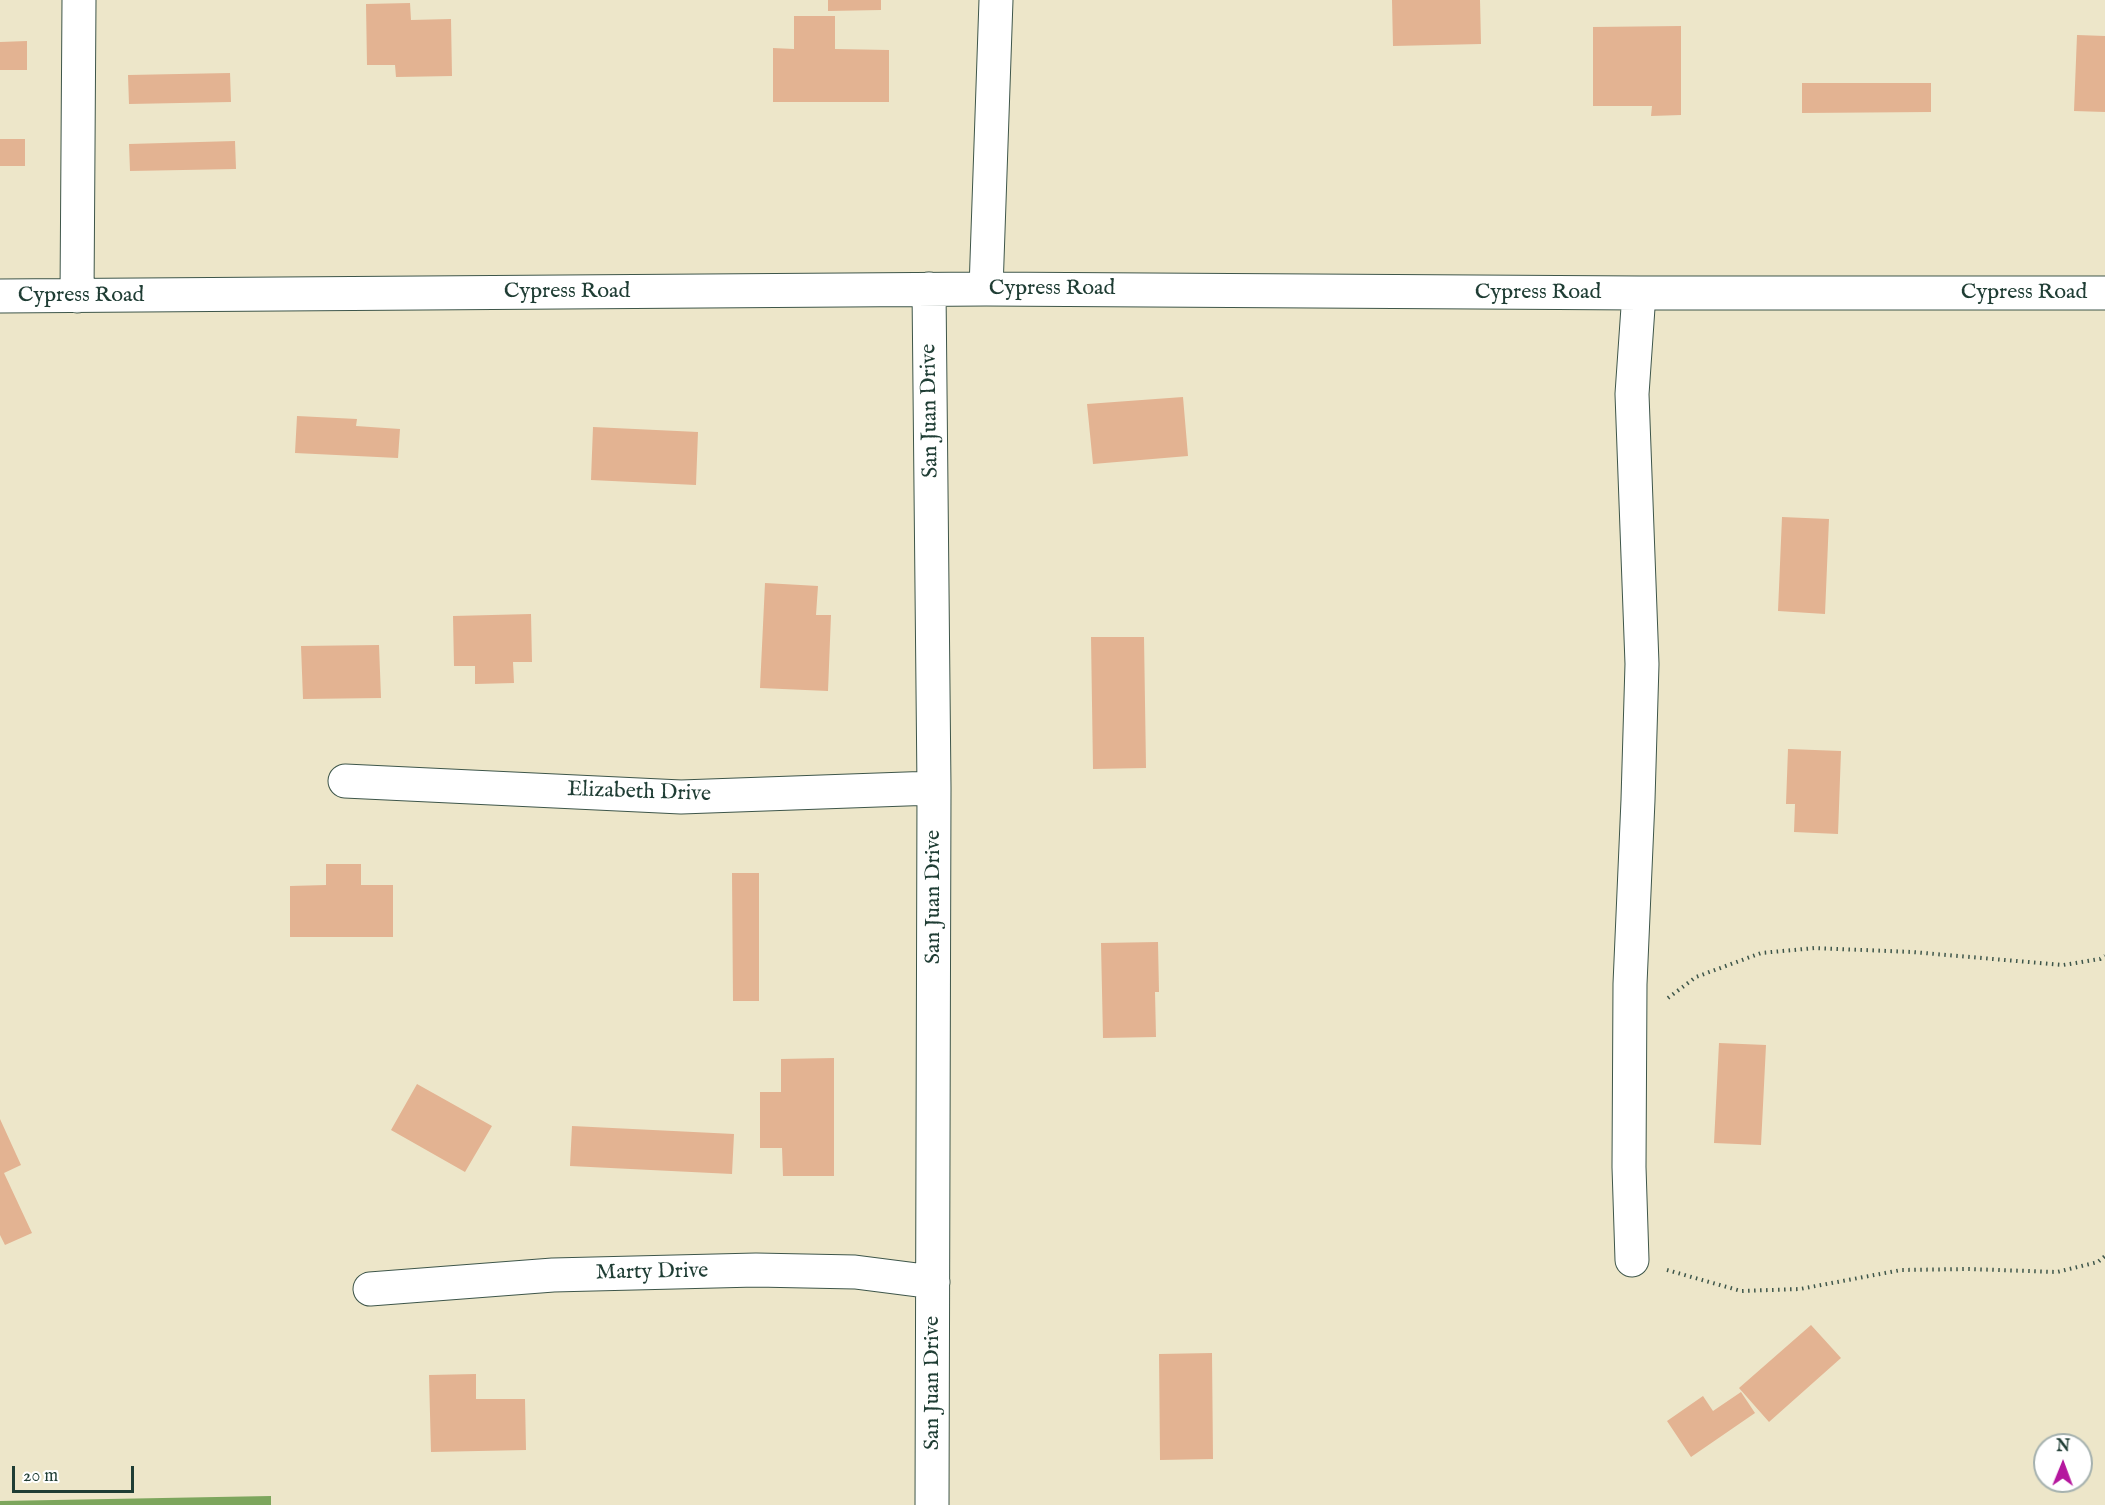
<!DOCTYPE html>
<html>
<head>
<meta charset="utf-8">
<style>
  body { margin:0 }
  #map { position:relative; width:2105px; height:1505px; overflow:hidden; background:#ede6c9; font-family:"IM FELL English",serif }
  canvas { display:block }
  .north { position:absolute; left:2033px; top:1433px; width:60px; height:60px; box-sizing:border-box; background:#fff; border:2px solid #a5b1ae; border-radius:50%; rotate:1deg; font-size:16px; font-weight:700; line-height:24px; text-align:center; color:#1f3d34 }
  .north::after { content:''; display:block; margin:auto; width:21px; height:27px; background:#b5179e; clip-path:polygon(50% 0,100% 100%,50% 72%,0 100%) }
  .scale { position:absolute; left:12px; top:1466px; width:122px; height:27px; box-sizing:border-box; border:3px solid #1f3d34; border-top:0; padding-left:8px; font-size:18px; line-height:21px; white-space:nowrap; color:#1f3d34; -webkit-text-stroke:4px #fff; paint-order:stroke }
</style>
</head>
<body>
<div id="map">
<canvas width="2105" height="1505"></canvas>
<div class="north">N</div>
<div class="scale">20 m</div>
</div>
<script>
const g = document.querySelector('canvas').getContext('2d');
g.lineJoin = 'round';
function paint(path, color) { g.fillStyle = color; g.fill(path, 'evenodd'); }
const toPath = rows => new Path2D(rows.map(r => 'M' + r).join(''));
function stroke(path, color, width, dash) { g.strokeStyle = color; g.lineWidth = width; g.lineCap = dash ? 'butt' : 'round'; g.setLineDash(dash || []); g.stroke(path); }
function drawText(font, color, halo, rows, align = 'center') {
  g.font = font + ' "IM FELL English",serif'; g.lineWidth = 5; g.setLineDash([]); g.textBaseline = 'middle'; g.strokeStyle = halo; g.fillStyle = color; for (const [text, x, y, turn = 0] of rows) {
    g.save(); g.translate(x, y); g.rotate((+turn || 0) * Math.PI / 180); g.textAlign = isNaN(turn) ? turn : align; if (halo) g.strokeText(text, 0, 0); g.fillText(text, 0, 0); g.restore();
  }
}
paint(toPath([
  [271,1496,271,1505,0,1505,0,1501]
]), '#7da65d');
paint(toPath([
  [828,0,881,0,881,10,828,11],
  [1392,0,1480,0,1481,44,1393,46],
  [410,3,411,20,451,19,452,76,396,77,395,65,367,65,366,4],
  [794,16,835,16,835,49,889,50,889,102,773,102,773,48,794,49],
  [1681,26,1681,115,1651,116,1652,106,1593,106,1593,27],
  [2077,35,2105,36,2105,112,2074,111],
  [27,41,27,70,0,70,0,42],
  [230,73,231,102,129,104,128,75],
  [1802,83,1931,83,1931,112,1802,113],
  [0,139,25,139,25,166,0,166],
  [235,141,236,169,130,171,129,144],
  [1183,397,1188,456,1093,464,1087,404],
  [297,416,357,419,356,426,400,429,398,458,295,453],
  [593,427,698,432,696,485,591,480],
  [1782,517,1829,519,1825,614,1778,611],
  [765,583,818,586,816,615,831,615,828,691,760,688],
  [531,614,532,662,513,662,514,683,475,684,475,666,454,666,453,616],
  [1091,637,1144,637,1146,768,1093,769],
  [379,645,381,698,303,699,301,646],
  [1788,749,1841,751,1838,834,1794,832,1795,804,1786,804],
  [326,864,361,864,361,885,393,885,393,937,290,937,290,886,326,885],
  [732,873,759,873,759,1001,733,1001],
  [1158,942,1159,992,1155,992,1156,1037,1103,1038,1101,943],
  [1719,1043,1766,1045,1761,1145,1714,1143],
  [834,1058,834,1176,783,1176,782,1148,760,1148,760,1092,781,1092,781,1059],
  [417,1084,492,1126,465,1172,391,1130],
  [0,1119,21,1165,4,1173,32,1233,5,1245,0,1235],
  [572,1126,734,1134,732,1174,570,1166],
  [1811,1325,1841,1358,1769,1422,1739,1388],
  [1212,1353,1213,1459,1160,1460,1159,1354],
  [476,1374,476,1399,525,1399,526,1450,431,1452,429,1375],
  [1741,1392,1755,1413,1691,1457,1667,1421,1703,1396,1713,1411]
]), '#e3b392');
const minor = toPath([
  [929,289,934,788,932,1505],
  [986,289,996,0],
  [0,296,986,289,1639,293,2105,293],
  [77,296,79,0],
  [345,781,681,797,934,788],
  [1632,1260,1629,1167,1630,984,1638,800,1642,664,1632,394,1639,293],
  [370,1289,553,1275,756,1270,855,1272,933,1282]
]);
stroke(minor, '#3e564a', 35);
stroke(toPath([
  [1668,998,1696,977,1761,953,1815,948,1912,952,2063,965,2100,959,2105,956],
  [1667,1270,1741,1291,1800,1289,1901,1270,1969,1269,2057,1272,2098,1262,2105,1256]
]), '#3e564a', 4, [1.5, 4.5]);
stroke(minor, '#fff', 33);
drawText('22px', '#1f3d34', '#fff', [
  ["Cypress Road",1052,289],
  ["Cypress Road",567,292],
  ["Cypress Road",1538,293],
  ["Cypress Road",2024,293],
  ["Cypress Road",81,296],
  ["San Juan Drive",931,411,-91],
  ["Elizabeth Drive",639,793,2],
  ["San Juan Drive",934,897,-90],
  ["Marty Drive",652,1273,-1],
  ["San Juan Drive",933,1383,-90]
]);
</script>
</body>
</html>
